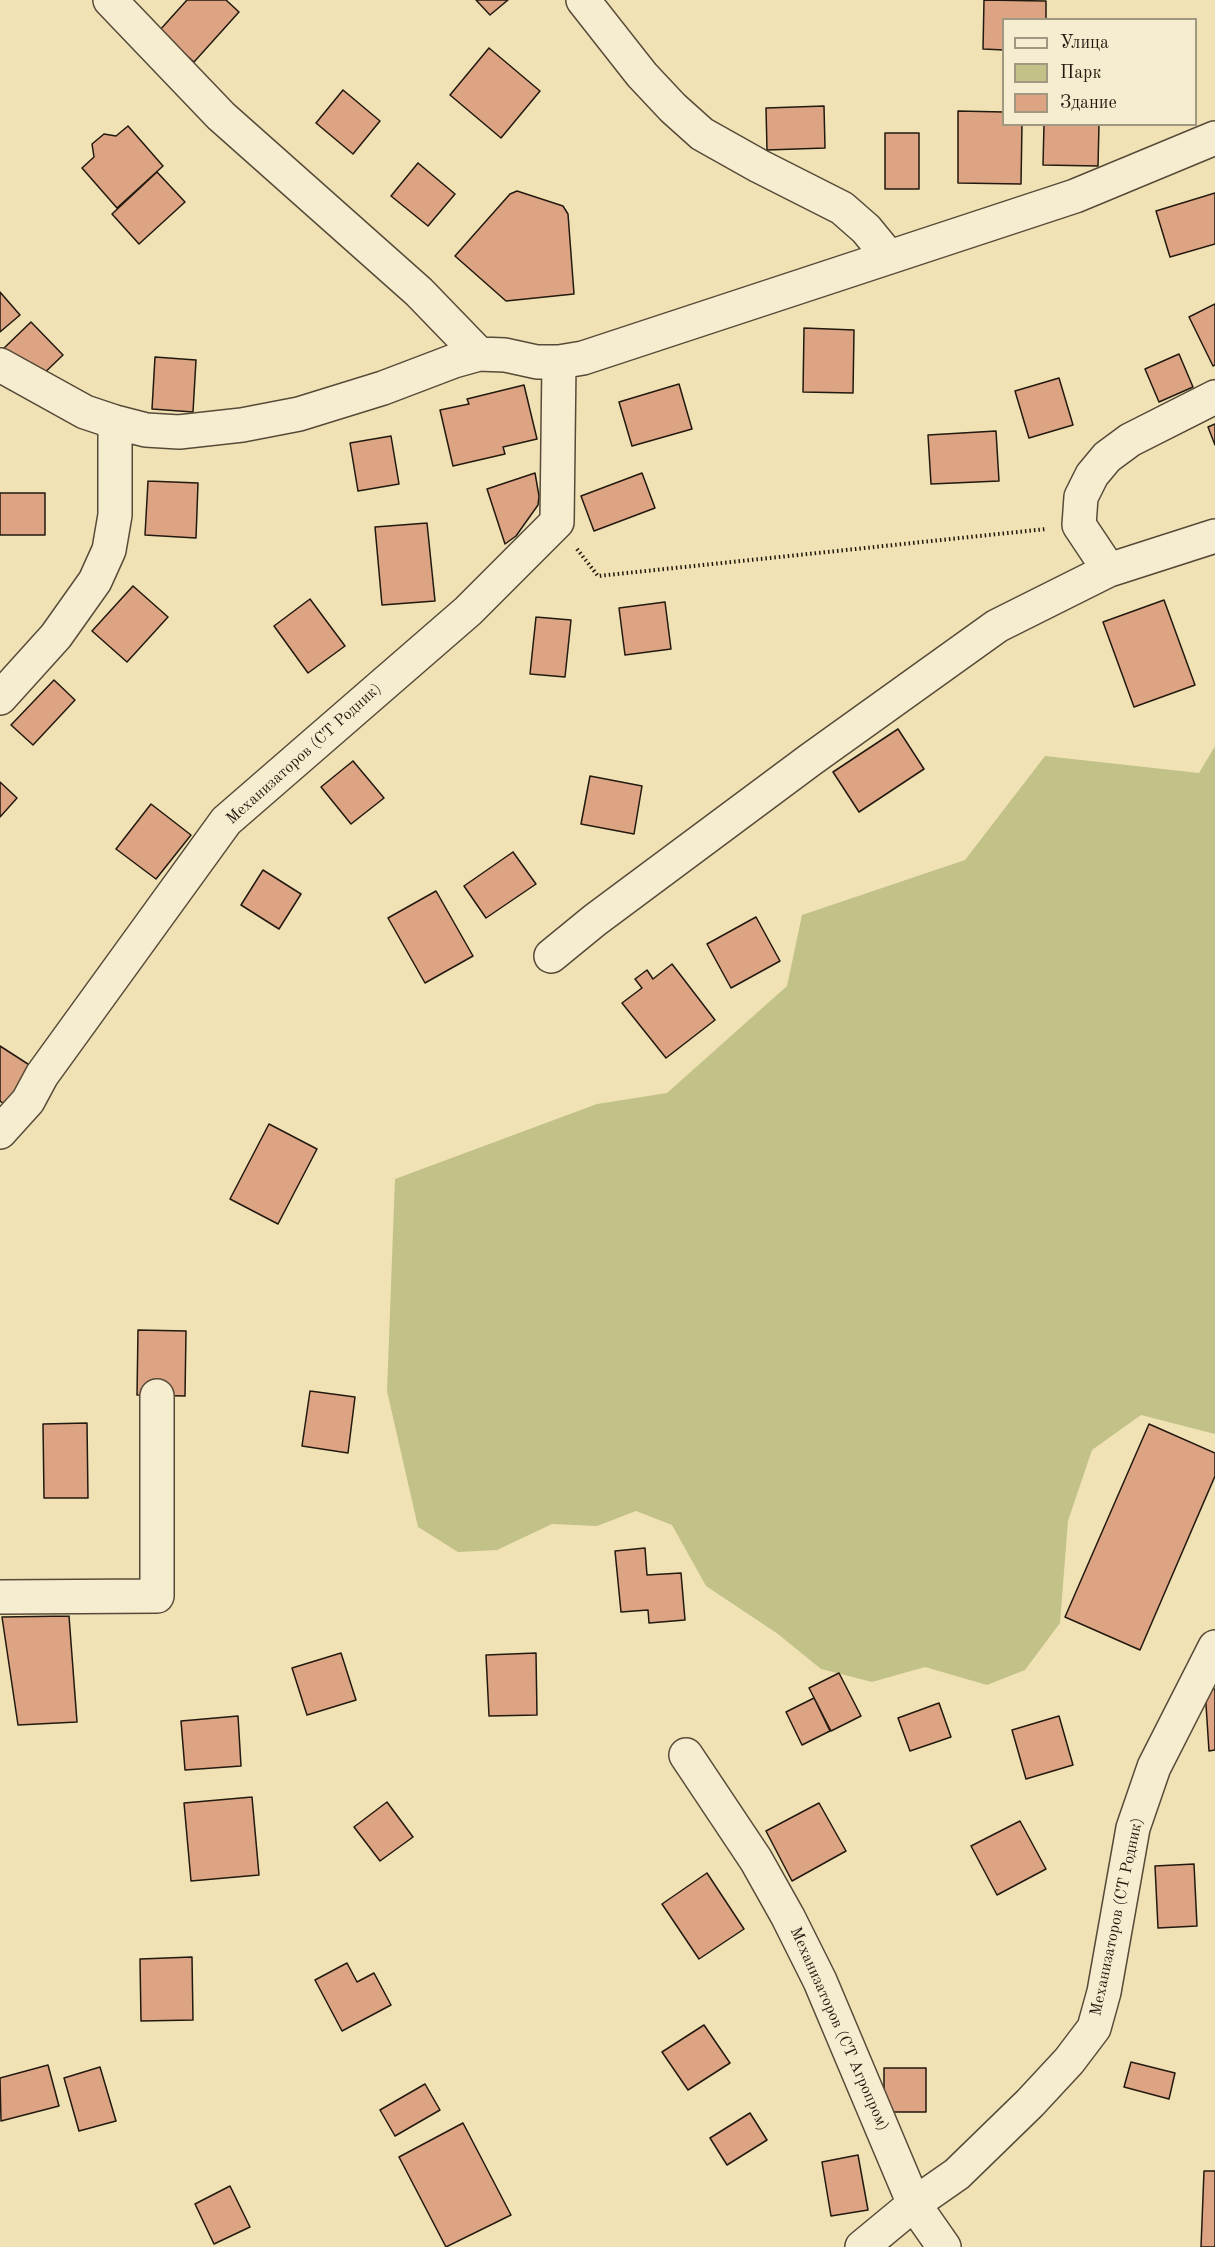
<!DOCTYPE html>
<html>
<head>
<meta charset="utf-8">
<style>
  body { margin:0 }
  #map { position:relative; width:1215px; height:2247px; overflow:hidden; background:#f1e2b5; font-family:"Old Standard TT",serif }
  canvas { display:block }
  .legend { position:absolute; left:1002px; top:18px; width:195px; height:108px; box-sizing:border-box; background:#f6eccf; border:2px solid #a19882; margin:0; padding:8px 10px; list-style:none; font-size:18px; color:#22190f }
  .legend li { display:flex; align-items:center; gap:12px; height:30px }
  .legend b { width:30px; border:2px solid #a19882 }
</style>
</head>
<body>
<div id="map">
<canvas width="1215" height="2247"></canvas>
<ul class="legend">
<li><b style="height:8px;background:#f6eccf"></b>Улица</li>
<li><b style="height:16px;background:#c1c188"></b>Парк</li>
<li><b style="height:16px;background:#dca483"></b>Здание</li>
</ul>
</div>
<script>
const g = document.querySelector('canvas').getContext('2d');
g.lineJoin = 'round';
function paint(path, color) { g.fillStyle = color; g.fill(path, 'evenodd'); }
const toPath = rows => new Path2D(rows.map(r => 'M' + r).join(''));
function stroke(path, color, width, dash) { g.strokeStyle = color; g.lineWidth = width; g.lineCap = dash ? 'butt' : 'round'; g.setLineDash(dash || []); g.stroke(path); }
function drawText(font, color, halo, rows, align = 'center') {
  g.font = font + ' "Old Standard TT",serif'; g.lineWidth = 4.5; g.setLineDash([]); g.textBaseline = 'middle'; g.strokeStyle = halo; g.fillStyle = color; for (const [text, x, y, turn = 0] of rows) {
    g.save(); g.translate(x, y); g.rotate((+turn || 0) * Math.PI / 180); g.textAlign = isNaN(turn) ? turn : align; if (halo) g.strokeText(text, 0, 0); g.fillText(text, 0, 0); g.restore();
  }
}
paint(toPath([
  [1215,746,1215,1434,1141,1415,1092,1450,1068,1521,1060,1623,1025,1670,987,1685,925,1667,872,1682,821,1669,778,1634,706,1586,672,1525,636,1511,597,1526,552,1524,497,1550,458,1552,418,1527,387,1391,395,1179,597,1104,667,1093,787,986,802,915,965,860,1045,756,1199,773]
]), '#c1c188');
const building = toPath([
  [187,0,226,0,239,12,194,62,159,31,187,0],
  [476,0,508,0,490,15,476,0],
  [984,0,1046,1,1046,20,1004,20,1004,50,983,49,984,0],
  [489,48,540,91,501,138,450,95,489,48],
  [343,90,380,121,353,154,316,123,343,90],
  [824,106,825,148,767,150,766,108,824,106],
  [958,111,1004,112,1004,124,1022,124,1021,184,958,183,958,111],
  [1044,124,1099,124,1098,166,1043,165,1044,124],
  [128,126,163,166,117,208,82,168,94,157,92,144,104,134,116,136,128,126],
  [885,133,919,133,919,189,885,189,885,133],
  [418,163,455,194,428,226,391,196,418,163],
  [157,172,185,202,139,244,112,214,157,172],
  [517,191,563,206,568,214,574,294,506,301,455,256,510,194,517,191],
  [1215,193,1215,244,1170,257,1156,211,1215,193],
  [0,292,20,315,0,332,0,292],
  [1215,304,1215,365,1213,366,1189,317,1215,304],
  [31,322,63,355,35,382,3,349,31,322],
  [804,328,854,330,853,393,803,392,804,328],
  [1179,354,1193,387,1159,402,1145,369,1179,354],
  [155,357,196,360,193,412,152,409,155,357],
  [1059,378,1073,425,1029,438,1015,391,1059,378],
  [679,384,692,429,632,446,619,402,679,384],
  [524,385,537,439,503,447,505,454,453,466,440,410,469,404,467,399,524,385],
  [1215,424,1215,445,1208,427,1215,424],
  [996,431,999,481,931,484,928,435,996,431],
  [391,436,399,484,358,491,350,443,391,436],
  [535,473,539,496,538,505,516,536,505,544,487,489,535,473],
  [642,473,655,508,594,531,581,496,642,473],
  [148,481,198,483,196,538,145,535,148,481],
  [0,493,45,493,45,535,0,535,0,493],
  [427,523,435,601,382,605,375,527,427,523],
  [133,586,168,617,127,662,92,631,133,586],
  [310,599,345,646,308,673,274,626,310,599],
  [1164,600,1195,685,1134,707,1103,622,1164,600],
  [665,602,671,649,625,655,619,608,665,602],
  [536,617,571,620,565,677,530,674,536,617],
  [54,680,75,700,33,745,11,725,54,680],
  [898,729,924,769,859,812,833,772,898,729],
  [353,761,384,798,351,824,321,787,353,761],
  [590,776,642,786,634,834,581,824,590,776],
  [0,782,17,798,0,817,0,782],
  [151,804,191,835,156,879,116,849,151,804],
  [513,852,536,884,486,918,464,886,513,852],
  [263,870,301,894,279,929,241,905,263,870],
  [436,891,473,956,425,983,388,918,436,891],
  [756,917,780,961,731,988,707,944,756,917],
  [672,964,715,1020,666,1058,622,1003,642,988,635,979,647,970,653,979,672,964],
  [0,1046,31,1066,6,1105,0,1101,0,1046],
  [269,1124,317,1149,278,1224,230,1199,269,1124],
  [138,1330,186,1331,185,1396,137,1395,138,1330],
  [310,1391,355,1397,348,1453,302,1446,310,1391],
  [87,1423,88,1498,44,1498,43,1424,87,1423],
  [1149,1424,1215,1453,1215,1476,1140,1650,1065,1617,1149,1424],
  [645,1548,647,1575,681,1573,685,1620,649,1623,648,1610,621,1612,615,1551,645,1548],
  [69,1616,77,1722,18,1725,2,1617,69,1616],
  [341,1653,356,1700,307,1715,292,1668,341,1653],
  [536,1653,537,1715,489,1716,486,1655,536,1653],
  [839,1673,861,1716,831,1731,809,1688,839,1673],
  [1205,1689,1215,1689,1215,1750,1209,1751,1205,1689],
  [814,1698,830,1731,802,1745,786,1712,814,1698],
  [939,1703,951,1737,910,1751,898,1718,939,1703],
  [238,1716,241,1766,185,1770,181,1721,238,1716],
  [1059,1716,1073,1765,1026,1779,1012,1730,1059,1716],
  [252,1797,259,1875,191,1881,184,1803,252,1797],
  [387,1802,413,1837,380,1861,354,1827,387,1802],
  [819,1803,846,1851,792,1881,766,1831,819,1803],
  [1020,1821,1046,1869,997,1895,971,1846,1020,1821],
  [1194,1864,1197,1926,1158,1928,1155,1866,1194,1864],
  [707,1873,744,1929,699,1959,662,1904,707,1873],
  [192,1957,193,2020,141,2021,140,1959,192,1957],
  [347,1963,357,1982,374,1973,391,2005,342,2031,315,1980,347,1963],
  [704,2025,730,2063,688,2090,662,2052,704,2025],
  [1131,2062,1175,2073,1169,2099,1124,2087,1131,2062],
  [48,2065,59,2106,1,2121,0,2078,48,2065],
  [100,2067,116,2121,79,2131,64,2078,100,2067],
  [884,2068,926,2068,926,2112,884,2112,884,2068],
  [425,2084,440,2110,395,2136,380,2110,425,2084],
  [750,2113,767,2140,727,2165,710,2138,750,2113],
  [463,2123,511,2215,446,2247,399,2157,463,2123],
  [858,2155,868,2210,831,2216,822,2162,858,2155],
  [1204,2171,1215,2171,1215,2247,1201,2247,1204,2171],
  [230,2186,250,2227,214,2244,195,2204,230,2186]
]);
paint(building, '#dca483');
stroke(building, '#22190f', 1.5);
const minor = toPath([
  [110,0,221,116,419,292,479,354],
  [583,0,642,75,673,108,702,134,759,166,842,208,866,229,889,257],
  [0,365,85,412,115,422,146,430,179,432,242,425,299,414,383,388,454,361,479,354,505,355,537,362,559,362,583,358,1075,196,1215,138],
  [1109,570,1079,525,1081,497,1092,475,1107,457,1130,440,1215,397],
  [0,698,56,636,95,581,109,550,115,515,115,422],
  [551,956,595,920,810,760,997,626,1109,570,1215,536],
  [0,1132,28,1101,42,1075,226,821,468,611,557,522,559,362],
  [0,1597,157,1596,157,1396],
  [686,1755,756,1860,788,1917,820,1981,914,2204,944,2247],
  [862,2247,914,2204,957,2174,1030,2103,1069,2061,1094,2028,1104,1992,1133,1828,1154,1767,1215,1647]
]);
stroke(minor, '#564b38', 36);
stroke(toPath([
  [577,549,598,576,1046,529]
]), '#22190f', 4, [1.5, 3]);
stroke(minor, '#f6eccf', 33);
drawText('16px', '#22190f', '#f6eccf', [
  ["Механизаторов (СТ Родник)",304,754,-42],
  ["Механизаторов (СТ Родник)",1117,1917,-78],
  ["Механизаторов (СТ Агропром)",839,2029,66]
]);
</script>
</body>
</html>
